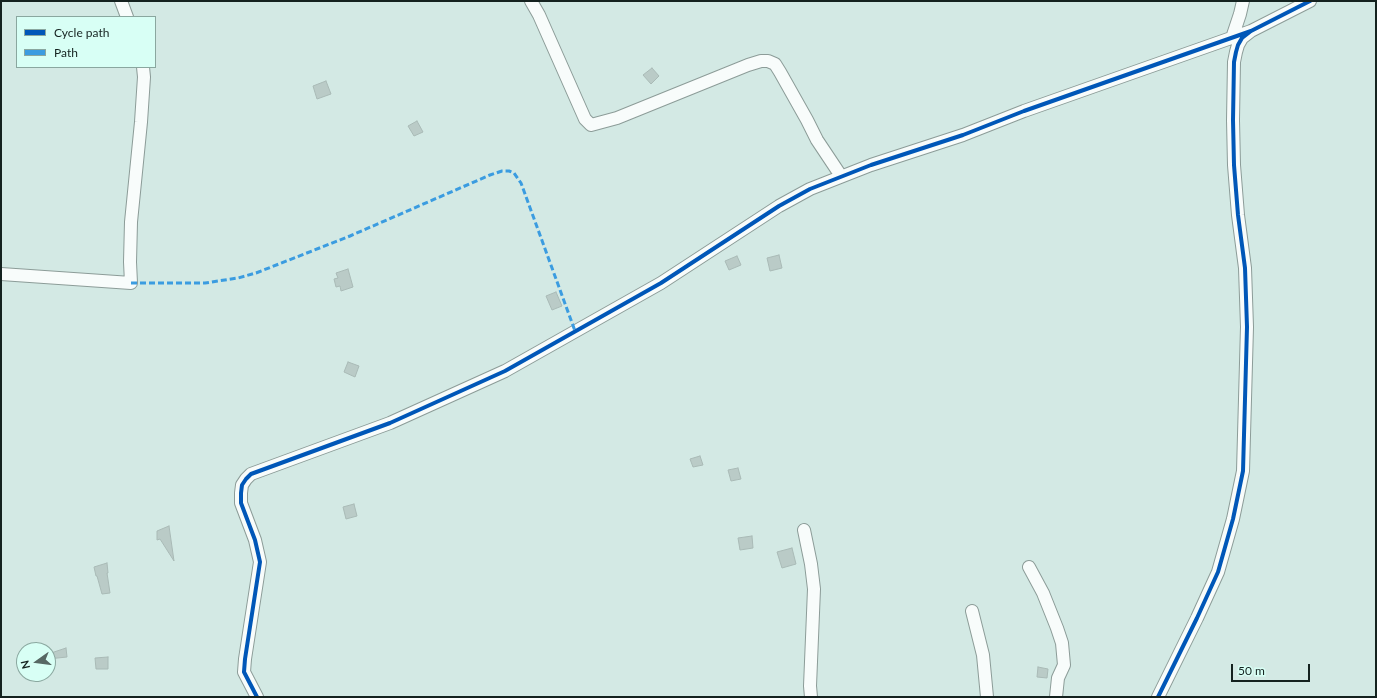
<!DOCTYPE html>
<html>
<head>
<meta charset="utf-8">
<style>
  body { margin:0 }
  #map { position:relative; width:1377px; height:698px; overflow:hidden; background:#d3e9e4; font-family:Lato,sans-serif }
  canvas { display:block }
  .frame { position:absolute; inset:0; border:2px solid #14221f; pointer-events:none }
  .legend { position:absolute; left:16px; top:16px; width:140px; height:52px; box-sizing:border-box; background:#d8fff5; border:1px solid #8aa79f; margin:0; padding:5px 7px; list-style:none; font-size:12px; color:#14221f }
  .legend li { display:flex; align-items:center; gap:8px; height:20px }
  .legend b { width:20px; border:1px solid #8aa79f }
  .north { position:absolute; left:16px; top:642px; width:40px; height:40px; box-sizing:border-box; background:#d8fff5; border:1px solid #8aa79f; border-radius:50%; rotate:256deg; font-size:11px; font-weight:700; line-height:16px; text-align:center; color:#14221f }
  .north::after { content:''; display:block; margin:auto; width:14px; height:18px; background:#576864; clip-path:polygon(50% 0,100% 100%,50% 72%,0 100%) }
  .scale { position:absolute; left:1231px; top:664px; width:79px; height:18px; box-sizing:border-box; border:2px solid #14221f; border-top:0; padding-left:5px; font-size:12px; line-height:14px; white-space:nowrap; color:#14221f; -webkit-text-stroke:3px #d8fff5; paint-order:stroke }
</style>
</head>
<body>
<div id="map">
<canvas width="1377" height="698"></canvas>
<div class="frame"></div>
<ul class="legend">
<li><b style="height:5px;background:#0057b8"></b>Cycle path</li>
<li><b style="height:5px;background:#3b9ce0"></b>Path</li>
</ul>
<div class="north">N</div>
<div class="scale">50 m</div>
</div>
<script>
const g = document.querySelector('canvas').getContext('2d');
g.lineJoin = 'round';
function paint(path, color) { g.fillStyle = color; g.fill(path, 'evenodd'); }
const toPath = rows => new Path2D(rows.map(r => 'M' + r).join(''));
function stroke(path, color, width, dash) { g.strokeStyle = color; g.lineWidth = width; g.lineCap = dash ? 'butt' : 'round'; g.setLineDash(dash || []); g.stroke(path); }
const building = toPath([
  [652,68,659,76,651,84,643,75,652,68],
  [326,81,331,94,317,99,313,86,326,81],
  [417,121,423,132,414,136,408,126,417,121],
  [779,255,782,268,770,271,767,258,779,255],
  [737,256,741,265,729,270,725,261,737,256],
  [348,269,353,287,341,291,340,286,336,287,334,279,338,278,336,273,348,269],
  [556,292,562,306,552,310,546,296,556,292],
  [348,362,359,366,355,377,344,372,348,362],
  [700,456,703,465,693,467,690,459,700,456],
  [738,468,741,479,731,481,728,470,738,468],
  [354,504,357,516,346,519,343,507,354,504],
  [169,526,174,561,160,539,157,540,157,531,169,526],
  [752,536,753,548,740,550,738,538,752,536],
  [792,548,796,564,782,568,777,552,792,548],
  [107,563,108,573,107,573,110,593,102,594,97,576,96,576,94,567,107,563],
  [66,648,67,657,48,659,48,654,66,648],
  [108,657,108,669,96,669,95,658,108,657],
  [1038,667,1048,669,1047,678,1037,677,1038,667]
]);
paint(building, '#bacbc7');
stroke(building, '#a9bab6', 1);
const minor = toPath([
  [121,1,127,17],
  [531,1,539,15,585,119,591,125,617,118,748,65,761,61,768,61,775,64,780,72,807,120,817,140,841,176],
  [1232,38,1240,14,1243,1],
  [1,274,131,283,130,262,131,222,141,122,144,77,143,67],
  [804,530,811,564,814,589,810,686,811,697],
  [1029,567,1043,593,1057,628,1062,643,1064,665,1058,678,1056,697],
  [972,611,983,655,987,697],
  [257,697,244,672,245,659,260,562,255,540,241,503,241,493,242,485,246,479,251,474,390,423,505,371,661,283,779,206,810,189,871,165,963,135,1024,111,1251,31],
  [1158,697,1197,618,1218,572,1233,519,1243,471,1247,327,1245,268,1238,215,1234,165,1233,120,1234,62,1236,52,1238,45,1242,38,1251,31,1310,1]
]);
stroke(minor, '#8c9c98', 14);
stroke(minor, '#f8fcfb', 12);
stroke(toPath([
  [131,283,205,283,238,278,256,273,350,236,490,175,502,171,509,171,514,173,521,183,575,331]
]), '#3b9ce0', 3, [6, 3]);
stroke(toPath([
  [257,697,244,672,245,659,260,562,255,540,241,503,241,493,242,485,246,479,251,474,390,423,505,371,661,283,779,206,810,189,871,165,963,135,1024,111,1251,31],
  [1158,697,1197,618,1218,572,1233,519,1243,471,1247,327,1245,268,1238,215,1234,165,1233,120,1234,62,1236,52,1238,45,1242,38,1251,31,1310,1]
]), '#0057b8', 4);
</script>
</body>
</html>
